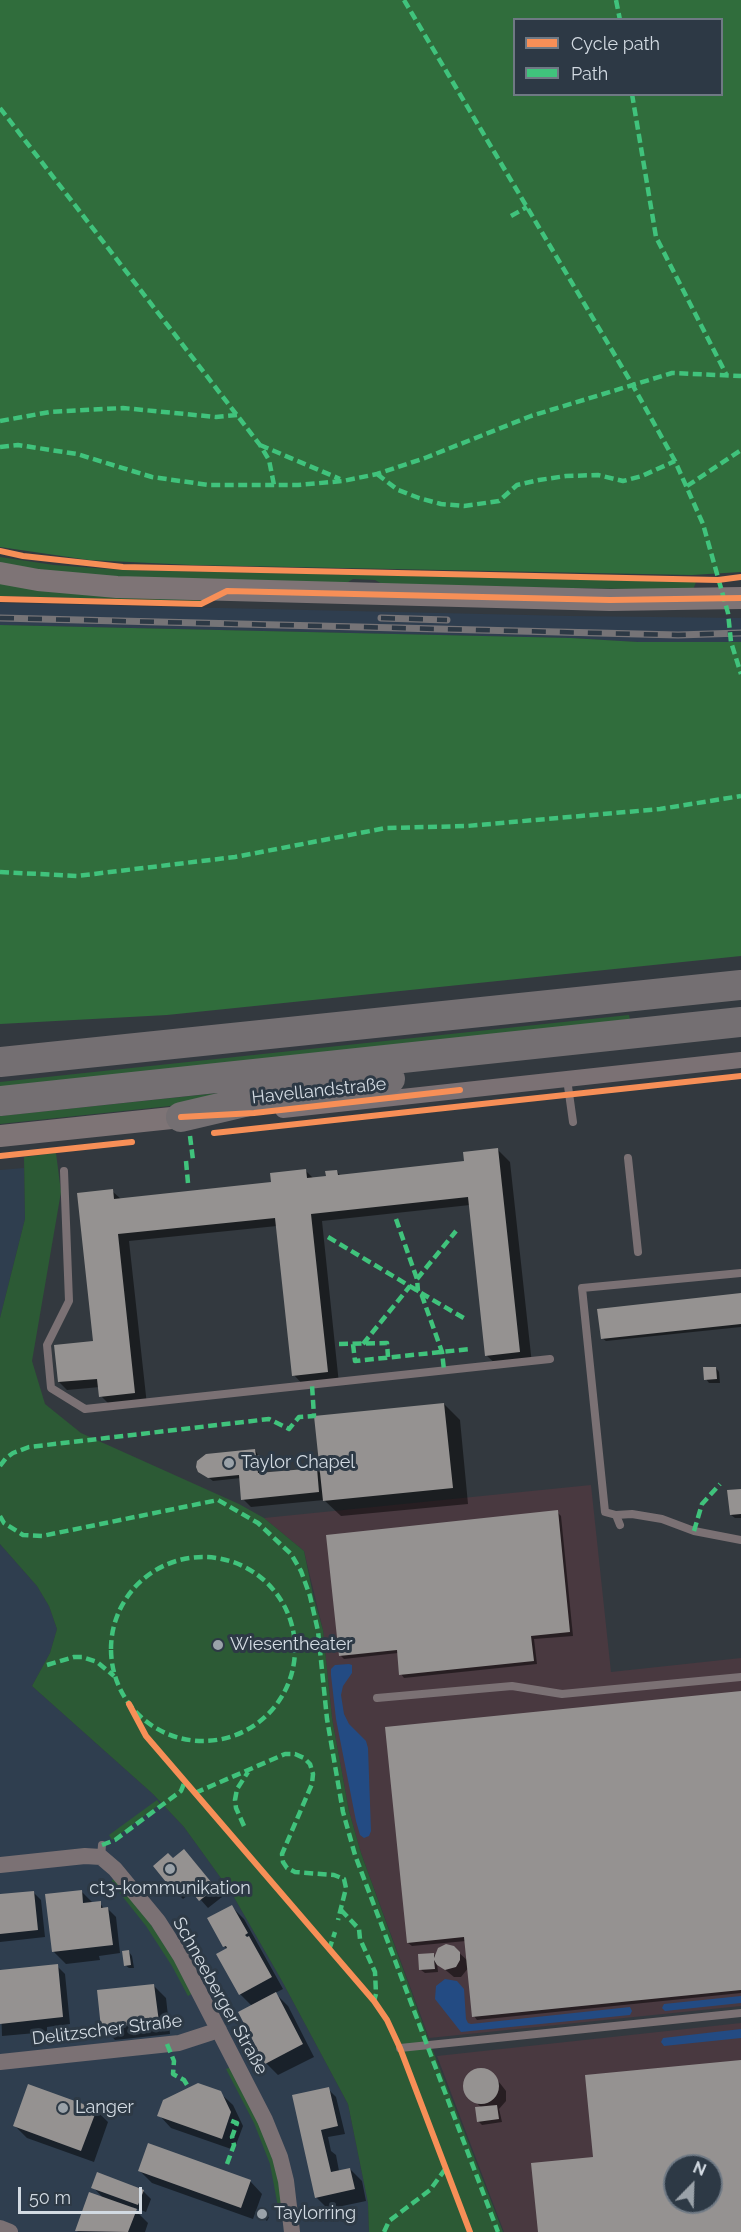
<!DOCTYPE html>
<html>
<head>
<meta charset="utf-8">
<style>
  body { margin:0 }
  #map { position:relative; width:741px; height:2232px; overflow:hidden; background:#33393f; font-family:Raleway,sans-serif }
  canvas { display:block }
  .legend { position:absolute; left:513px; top:18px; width:210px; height:78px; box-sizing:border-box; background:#2d3945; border:2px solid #6f7984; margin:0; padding:8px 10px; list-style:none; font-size:18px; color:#d2dae2 }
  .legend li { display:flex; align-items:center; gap:12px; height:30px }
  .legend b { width:30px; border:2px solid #6f7984 }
  .north { position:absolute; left:663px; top:2154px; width:60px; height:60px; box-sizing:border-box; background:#2d3945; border:2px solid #6f7984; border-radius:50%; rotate:23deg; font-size:16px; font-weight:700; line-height:24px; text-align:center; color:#d2dae2 }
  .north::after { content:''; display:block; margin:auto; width:21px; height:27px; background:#9aa2a9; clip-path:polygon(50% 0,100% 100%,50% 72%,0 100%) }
  .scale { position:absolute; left:18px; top:2187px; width:124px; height:27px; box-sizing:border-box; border:3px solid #d2dae2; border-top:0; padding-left:8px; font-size:18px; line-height:21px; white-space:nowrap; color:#d2dae2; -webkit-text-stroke:4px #2d3945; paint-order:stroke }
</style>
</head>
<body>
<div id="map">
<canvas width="741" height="2232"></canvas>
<ul class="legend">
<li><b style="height:8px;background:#f78f57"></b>Cycle path</li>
<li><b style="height:8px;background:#40c37c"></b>Path</li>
</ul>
<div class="north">N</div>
<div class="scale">50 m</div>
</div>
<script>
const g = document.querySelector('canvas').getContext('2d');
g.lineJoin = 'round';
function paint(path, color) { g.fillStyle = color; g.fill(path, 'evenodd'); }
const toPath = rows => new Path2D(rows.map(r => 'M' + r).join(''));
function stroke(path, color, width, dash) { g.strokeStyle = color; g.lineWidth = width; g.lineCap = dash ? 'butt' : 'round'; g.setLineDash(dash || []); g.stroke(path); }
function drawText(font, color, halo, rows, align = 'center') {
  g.font = font + ' Raleway,sans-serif'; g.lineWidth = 6; g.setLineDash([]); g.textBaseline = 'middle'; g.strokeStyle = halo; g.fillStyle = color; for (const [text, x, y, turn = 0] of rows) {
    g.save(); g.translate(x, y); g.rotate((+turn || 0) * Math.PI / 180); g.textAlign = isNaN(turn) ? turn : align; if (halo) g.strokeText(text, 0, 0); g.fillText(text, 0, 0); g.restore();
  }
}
paint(toPath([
  [0,603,571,616,741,618,741,642,638,642,571,638,0,625],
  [24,1168,25,1219,0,1318,0,1170],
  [0,1544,37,1586,49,1606,57,1629,50,1653,32,1686,153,1794,184,1827,231,1892,282,1981,348,2104,368,2203,369,2232,0,2232]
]), '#2f3e4f');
paint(toPath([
  [591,1485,611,1672,741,1658,741,2006,429,2038,361,1853,349,1811,332,1718,323,1630,304,1551,264,1518],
  [741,2023,741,2232,504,2232,437,2056],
  [675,2166,711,2166,711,2202,675,2202]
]), '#493940');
paint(toPath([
  [0,557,54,565,122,570,696,582,693,590,384,585,375,580,353,579,345,584,122,578,54,572,0,563],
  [0,583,202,598,202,601,0,596],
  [629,1015,630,1020,0,1087,0,1082],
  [247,1090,208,1102,0,1124,0,1116],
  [56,1153,61,1192,32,1361,45,1404,81,1433,239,1504,264,1518,304,1551,313,1595,323,1630,332,1718,349,1811,361,1853,428,2038,503,2232,369,2232,368,2203,348,2104,282,1981,231,1892,184,1827,153,1794,32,1686,50,1653,57,1629,49,1606,37,1586,0,1544,0,1318,25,1219,24,1157],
  [157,1800,160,1804,112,1840,109,1835],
  [114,1878,150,1923,176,1963,193,1993,188,1996,172,1966,146,1926,111,1882],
  [231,2067,258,2120,274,2161,283,2206,278,2207,270,2164,254,2123,226,2069]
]), '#2c5a35');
paint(toPath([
  [0,0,741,0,741,572,692,575,192,565,89,560,0,547],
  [514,20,722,20,722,94,514,94],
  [0,625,571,638,638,642,741,642,741,956,167,1015,0,1024]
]), '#306d3c');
paint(toPath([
  [349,1664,352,1665,352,1673,343,1686,341,1695,344,1714,349,1724,366,1741,368,1748,371,1831,369,1836,364,1838,360,1835,356,1821,336,1719,331,1675,331,1669,335,1665],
  [445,1979,457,1981,464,1989,466,2019,468,2023,471,2024,630,2007,632,2011,630,2015,461,2032,435,1999,436,1986],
  [741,1996,741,2003,665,2011,662,2008,664,2004],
  [741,2029,741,2038,664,2046,661,2042,663,2038]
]), '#234b83');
paint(toPath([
  [498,1150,510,1162,532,1364,499,1367,486,1355,470,1205,322,1221,339,1384,306,1388,294,1375,277,1226,129,1241,147,1405,113,1408,101,1396,100,1387,67,1390,59,1382,95,1343,112,1191,121,1199,270,1184,305,1170,314,1179,327,1177,336,1171,341,1176,466,1163],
  [741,1295,741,1327,606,1341,602,1338],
  [716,1368,719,1372,720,1383,709,1383,706,1379],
  [444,1404,460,1420,468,1504,341,1516,324,1500,251,1507,243,1499,241,1478,213,1481,200,1471,255,1450,259,1457,264,1460,265,1468,260,1468,261,1475,316,1469,322,1475],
  [741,1490,741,1518,735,1518,731,1515],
  [557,1512,561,1516,573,1636,534,1639,537,1664,404,1678,401,1674,398,1653,344,1659,340,1655],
  [741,1692,741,1993,477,2020,474,2016,469,1967,461,1977,454,1977,437,1963,438,1972,425,1973,421,1970,433,1954,437,1958,456,1950,468,1961,466,1941,412,1946,408,1943],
  [192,1859,222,1897,208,1908,193,1891,183,1899,175,1891,173,1860],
  [81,1891,94,1904,100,1903,104,1909,108,1909,116,1917,120,1953,99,1956,100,1960,66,1964,54,1952],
  [33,1892,41,1900,45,1937,0,1942,0,1896],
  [232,1907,244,1919,283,1989,275,1993,288,2006,314,2057,278,2075,266,2063,252,2006,240,1994,227,1949,224,1946],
  [129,1952,132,1956,134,1968,129,1968,125,1965],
  [57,1966,65,1974,70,2024,47,2027,47,2032,2,2036,0,1972],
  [154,1986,166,1998,170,2034,115,2040,103,2027],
  [482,2070,492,2073,506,2091,506,2101,499,2109,502,2122,482,2125,478,2121,482,2108,467,2094,465,2083,471,2073],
  [328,2089,336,2097,345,2134,328,2137,331,2151,336,2155,339,2171,350,2169,362,2181,366,2201,328,2209,316,2197,294,2096],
  [220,2093,233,2105,243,2126,234,2150,171,2128,159,2115],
  [96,2110,108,2122,94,2162,27,2138,15,2126],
  [140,2171,250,2181,262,2194,253,2219,152,2183],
  [93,2187,143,2191,151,2199,146,2212,132,2207,148,2223,145,2232,78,2232,77,2231,104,2199],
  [262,2212,269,2217,267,2221,260,2216]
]), '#0007');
paint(toPath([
  [498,1148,520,1352,485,1356,468,1197,311,1214,328,1372,292,1376,275,1218,118,1234,135,1393,99,1397,97,1379,58,1382,54,1345,93,1341,77,1193,113,1189,114,1199,271,1182,270,1173,306,1169,307,1178,326,1176,325,1171,337,1170,338,1175,464,1161,463,1152],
  [741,1293,741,1324,601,1339,597,1309],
  [703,1367,716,1367,717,1379,704,1380],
  [444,1403,453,1488,323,1501,314,1416],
  [255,1449,256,1456,261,1455,262,1464,257,1465,258,1473,317,1468,319,1492,241,1500,239,1475,208,1478,198,1472,196,1467,197,1461,206,1454],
  [741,1489,741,1514,730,1515,727,1490],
  [558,1510,570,1632,531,1636,534,1661,399,1675,397,1650,339,1656,326,1535],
  [741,1691,741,1990,472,2017,464,1937,407,1943,385,1727],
  [184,1849,216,1888,199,1901,185,1883,174,1892,153,1866,168,1853,173,1858],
  [82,1890,83,1903,101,1901,101,1908,108,1907,113,1945,52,1952,45,1894],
  [34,1891,38,1930,0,1934,0,1894],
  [232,1905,248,1933,245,1935,247,1937,249,1936,272,1977,239,1995,216,1954,227,1948,226,1946,223,1947,207,1918],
  [446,1944,454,1946,460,1952,460,1960,456,1967,445,1970,437,1965,434,1960,435,1969,419,1970,418,1954,434,1953,434,1958,438,1948],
  [129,1950,131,1965,124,1966,122,1951],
  [58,1964,63,2017,0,2024,0,1970],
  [154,1984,159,2022,101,2028,97,1990],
  [276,1992,303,2044,265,2064,238,2012],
  [741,2060,741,2232,538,2232,531,2163,593,2157,585,2075],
  [675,2166,711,2166,711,2202,675,2202],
  '463 2086a18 18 0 1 1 36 0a18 18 0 1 1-36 0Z',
  [198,2083,221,2091,231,2112,222,2139,157,2116,163,2100],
  [28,2084,97,2109,81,2151,13,2126],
  [329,2087,338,2126,321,2130,331,2172,350,2168,355,2189,315,2198,292,2095],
  [497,2105,499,2119,477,2122,475,2107],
  [148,2143,251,2180,241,2208,138,2171],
  [97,2172,144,2190,138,2205,91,2188],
  [89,2192,137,2209,128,2232,75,2231]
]), '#959291');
stroke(toPath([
  [567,1079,573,1122],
  [628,1158,638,1252],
  [64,1171,69,1301,47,1345,51,1388,85,1409,550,1359],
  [616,1515,632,1514,662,1519,694,1531,741,1540],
  [620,1525,616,1515,605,1512,582,1288,741,1273],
  [377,1698,512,1686,562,1694,741,1677],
  [101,1857,102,1845],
  [400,2048,741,2013]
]), '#7b7174', 8);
stroke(toPath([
  [283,1110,741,1060],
  [0,1865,85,1856,101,1857,115,1869,158,1921,181,1957,265,2120,280,2157,286,2181,292,2232],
  [0,2062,179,2043,219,2030],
  [0,2228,10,2232]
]), '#7b7174', 16);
stroke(toPath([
  [0,573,38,580,117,587,610,600,741,598],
  [0,1136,181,1117]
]), '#7e7476', 22);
stroke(toPath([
  [0,1062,741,985],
  [0,1101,741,1022],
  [181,1117,249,1101,390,1079]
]), '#746f72', 30);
const rail = toPath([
  [0,618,678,635,741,633],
  [381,618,447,620]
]);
stroke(rail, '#767477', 7);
stroke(rail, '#2d3945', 4.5, [14]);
stroke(toPath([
  [404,0,632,384,675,461,703,524,728,613,731,642,741,674],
  [616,0,620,20],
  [632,94,656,237,726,374],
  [0,108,260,445,269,460,274,485],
  [511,216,527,207],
  [0,421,50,412,123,408,216,417,237,415],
  [260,445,340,479],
  [0,447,18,445,77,454,152,477,209,485,298,485,343,481,377,474,425,458,531,416,672,373,741,376],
  [377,474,398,490,419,498,441,504,464,506,499,501,517,485,539,480,566,476,598,475,623,481,642,476,675,461],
  [687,486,741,450],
  [0,872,77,876,235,857,386,828,467,826,660,809,741,796],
  [190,1136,193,1160],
  [186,1161,188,1183],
  [396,1219,417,1279,418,1291,421,1293,442,1352,444,1370],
  [328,1237,418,1291],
  [417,1279,456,1231],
  [421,1293,467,1320],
  [339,1344,387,1343,388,1357],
  [353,1344,355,1361,470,1349],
  [363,1344,410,1286],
  [0,1466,6,1458,13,1453,29,1447,269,1419,289,1429,299,1417,314,1416,312,1385],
  [0,1516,4,1523,23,1535,42,1536,218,1500,258,1523,291,1554,301,1571,310,1596,318,1631,327,1719,343,1812,355,1855,498,2232],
  [694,1531,702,1504,720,1484],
  '111 1649a92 92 0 1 1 184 0a92 92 0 1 1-184 0Z',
  [47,1665,74,1657,82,1657,97,1662,114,1676],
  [195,1793,285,1754,295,1754,304,1758,310,1764,313,1774,312,1784,282,1854,283,1862,287,1868,295,1872,334,1875,344,1879,346,1888,338,1920],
  [244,1826,236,1808,235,1800,237,1789,248,1772],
  [102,1845,115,1840,181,1791,185,1781],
  [341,1910,359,1929,360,1939,375,1972,376,1994,374,2001],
  [329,1950,335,1932],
  [167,2044,174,2061,173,2074,184,2080,189,2088],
  [227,2164,234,2145,232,2137,237,2123,229,2120],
  [384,2232,389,2221,430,2190,446,2168]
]), '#40c37c', 4.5, [9, 4.5]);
stroke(toPath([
  [0,551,23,556,123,567,718,580,741,577],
  [0,599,201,604,227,591,610,600,741,598],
  [181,1117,254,1113,460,1090],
  [214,1133,741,1076],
  [0,1156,132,1142],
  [129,1704,146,1736,374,2001,387,2020,400,2048,470,2232]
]), '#f78f57', 6);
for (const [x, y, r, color] of [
  [229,1463,6,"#9aa2a9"],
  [218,1645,6,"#9aa2a9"],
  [170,1869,6,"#9aa2a9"],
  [63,2108,6,"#9aa2a9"],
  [262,2214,6,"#9aa2a9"]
]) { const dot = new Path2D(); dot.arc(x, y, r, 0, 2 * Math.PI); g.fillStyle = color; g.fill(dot); stroke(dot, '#2d3945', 2); }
drawText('18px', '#d2dae2', '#2d3945', [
  ["Havellandstraße",319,1091,-6],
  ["Schneeberger Straße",220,1996,61],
  ["Delitzscher Straße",107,2030,-7]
]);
drawText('18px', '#d2dae2', '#2d3945', [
  ["Taylor Chapel",241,1463],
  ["Wiesentheater",230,1645],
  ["ct3-kommunikation",170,1889,"center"],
  ["Langer",75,2108],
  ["Taylorring",274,2214]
], 'left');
</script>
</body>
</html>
